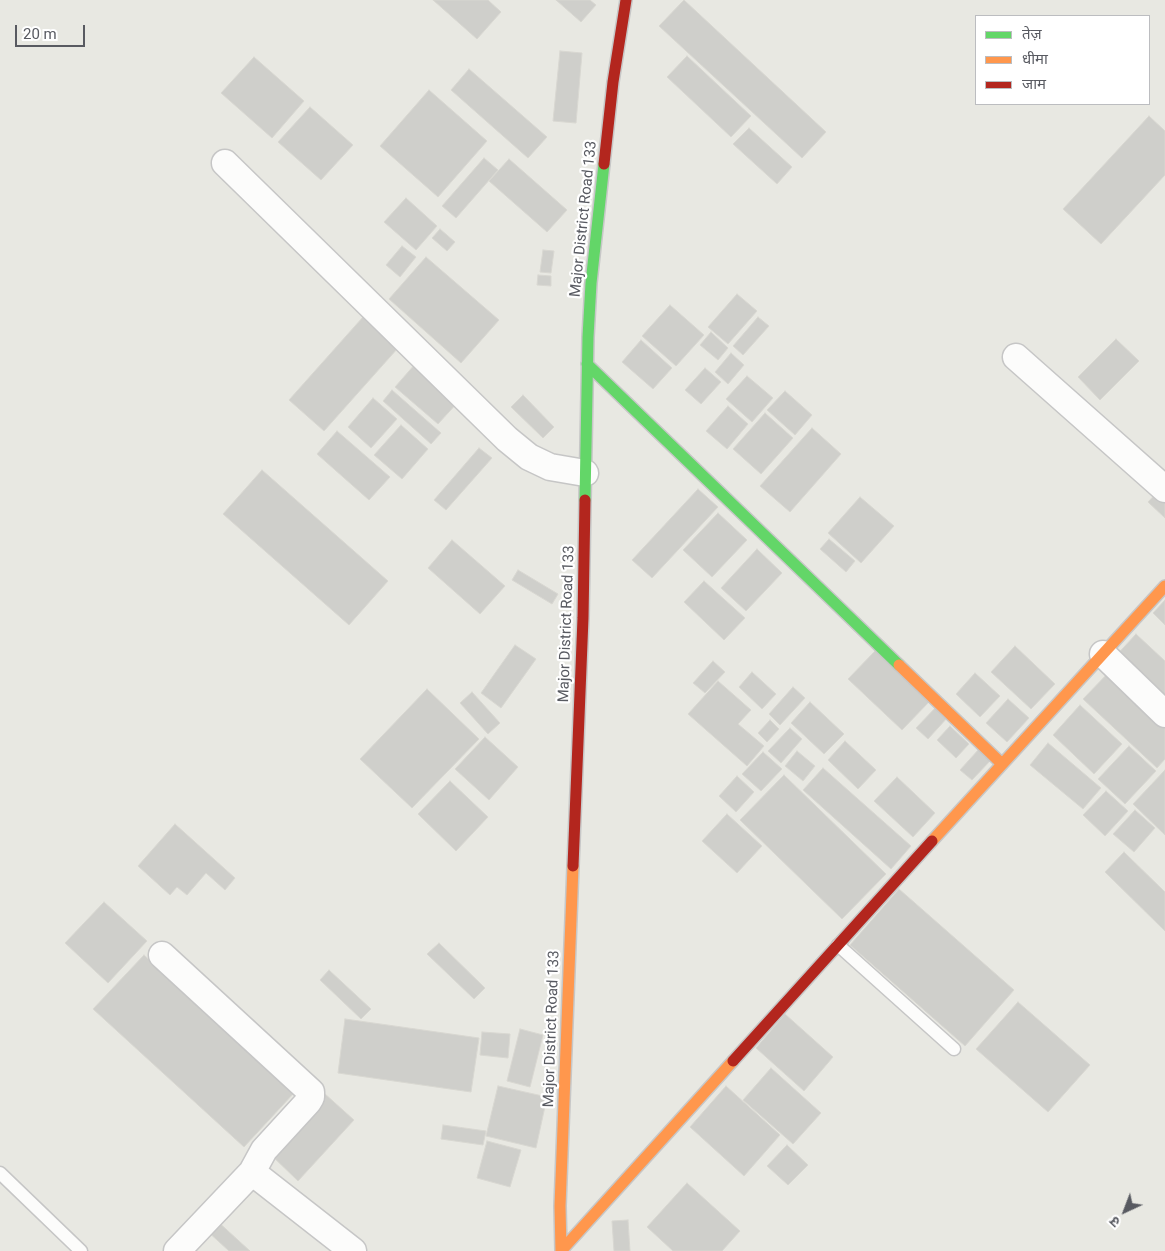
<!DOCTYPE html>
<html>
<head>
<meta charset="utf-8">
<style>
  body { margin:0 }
  #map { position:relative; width:1165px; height:1251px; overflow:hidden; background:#e8e8e2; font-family:Roboto,"Noto Sans Devanagari",sans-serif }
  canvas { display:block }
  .legend { position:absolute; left:975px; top:15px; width:175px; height:90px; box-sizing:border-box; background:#fff; border:1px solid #bcbdc0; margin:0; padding:6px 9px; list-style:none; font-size:15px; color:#585a61 }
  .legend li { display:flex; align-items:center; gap:10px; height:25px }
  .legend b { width:25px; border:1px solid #bcbdc0 }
  .north { position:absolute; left:1100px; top:1186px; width:50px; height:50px; -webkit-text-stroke:4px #fff; paint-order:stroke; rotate:223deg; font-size:14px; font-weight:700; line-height:20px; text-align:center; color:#585a61 }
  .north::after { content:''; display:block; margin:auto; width:18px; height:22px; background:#585a61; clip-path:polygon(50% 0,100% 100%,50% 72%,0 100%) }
  .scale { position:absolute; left:15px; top:25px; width:70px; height:22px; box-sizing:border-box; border:2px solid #585a61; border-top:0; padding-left:6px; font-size:15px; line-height:18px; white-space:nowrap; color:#585a61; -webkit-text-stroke:4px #fff; paint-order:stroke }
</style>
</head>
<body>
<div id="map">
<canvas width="1165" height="1251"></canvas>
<ul class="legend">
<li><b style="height:6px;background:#63d668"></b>तेज़</li>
<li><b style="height:6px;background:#ff974d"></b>धीमा</li>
<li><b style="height:6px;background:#b3261e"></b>जाम</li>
</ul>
<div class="north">उ</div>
<div class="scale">20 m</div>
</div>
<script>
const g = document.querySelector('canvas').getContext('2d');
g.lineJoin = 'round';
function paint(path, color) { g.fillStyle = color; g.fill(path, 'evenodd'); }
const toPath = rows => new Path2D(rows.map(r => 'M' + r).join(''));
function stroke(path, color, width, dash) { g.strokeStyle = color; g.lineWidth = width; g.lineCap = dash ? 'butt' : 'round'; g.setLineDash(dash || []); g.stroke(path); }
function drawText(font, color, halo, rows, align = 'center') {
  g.font = font + ' Roboto,sans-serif'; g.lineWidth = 4.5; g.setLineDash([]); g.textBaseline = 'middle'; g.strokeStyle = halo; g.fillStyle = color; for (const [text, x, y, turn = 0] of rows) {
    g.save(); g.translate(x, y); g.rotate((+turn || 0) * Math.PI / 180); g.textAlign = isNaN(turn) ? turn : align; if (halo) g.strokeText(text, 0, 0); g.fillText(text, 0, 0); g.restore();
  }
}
const building = toPath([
  [433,0,488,0,501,12,477,39,433,0],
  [556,0,590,0,596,5,581,22,556,0],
  [684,0,826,132,802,158,659,26,684,0],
  [560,51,582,53,576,123,553,121,560,51],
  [687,56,751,116,731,137,667,77,687,56],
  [254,57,304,101,272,138,221,93,254,57],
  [469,69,547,137,528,158,451,90,469,69],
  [429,90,487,141,438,197,380,146,429,90],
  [310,107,353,145,321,180,278,142,310,107],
  [1149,116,1165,131,1165,175,1101,244,1063,209,1149,116],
  [749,128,792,167,777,184,733,144,749,128],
  [484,158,498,170,456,218,442,206,484,158],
  [509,159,567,210,547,232,489,181,509,159],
  [406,198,437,226,416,250,384,222,406,198],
  [440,229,455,242,447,251,432,238,440,229],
  [402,246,416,257,400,277,386,265,402,246],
  [543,250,554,251,551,273,540,272,543,250],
  [426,257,499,320,461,363,389,299,426,257],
  [538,275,551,276,551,286,537,285,538,275],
  [737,294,757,311,728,344,708,327,737,294],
  [670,305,704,335,676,366,642,336,670,305],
  [363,317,398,348,324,431,289,400,363,317],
  [758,317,769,326,743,355,733,346,758,317],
  [711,332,728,348,718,360,700,345,711,332],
  [1116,339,1139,361,1100,400,1078,377,1116,339],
  [641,340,672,368,653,389,622,362,641,340],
  [731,353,744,365,728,384,715,372,731,353],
  [416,363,459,401,438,424,395,387,416,363],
  [705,368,721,382,701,404,685,390,705,368],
  [747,376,773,398,752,422,726,399,747,376],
  [392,390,441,433,431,444,383,401,392,390],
  [785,391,812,415,795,435,767,410,785,391],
  [523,395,554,427,543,438,511,407,523,395],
  [373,398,397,419,371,448,348,427,373,398],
  [728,406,748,424,727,449,706,431,728,406],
  [765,413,793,438,761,474,733,449,765,413],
  [401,425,428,449,402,479,374,455,401,425],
  [812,428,841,454,790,512,760,486,812,428],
  [337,431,390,477,369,500,317,454,337,431],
  [479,448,492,458,446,510,434,500,479,448],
  [262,470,388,581,349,625,223,514,262,470],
  [1162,487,1165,490,1165,518,1148,502,1162,487],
  [698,489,718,507,652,578,632,560,698,489],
  [860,497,894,526,861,563,828,533,860,497],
  [718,513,747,540,712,577,683,550,718,513],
  [829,539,855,561,846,572,820,549,829,539],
  [452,540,505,586,480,614,428,568,452,540],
  [757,549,782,573,746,611,721,588,757,549],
  [518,570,558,594,552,604,512,580,518,570],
  [704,581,745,618,724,640,684,602,704,581],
  [1165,600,1165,625,1153,613,1165,600],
  [1136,634,1165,661,1165,704,1112,660,1136,634],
  [515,645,536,659,501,708,481,693,515,645],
  [1015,646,1055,684,1031,709,991,672,1015,646],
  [875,651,929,702,902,730,848,679,875,651],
  [713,661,725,672,705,693,693,683,713,661],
  [1111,670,1165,720,1165,759,1157,768,1083,699,1111,670],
  [752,672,776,694,762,709,739,687,752,672],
  [975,673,1000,696,980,717,956,694,975,673],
  [718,681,751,710,738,724,764,746,747,766,688,714,718,681],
  [793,687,805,698,780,725,769,714,793,687],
  [427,689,479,739,412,808,360,759,427,689],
  [472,692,500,723,488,734,460,703,472,692],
  [1008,699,1029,718,1007,742,986,723,1008,699],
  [810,702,844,734,824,754,791,723,810,702],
  [1080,705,1122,744,1094,774,1053,735,1080,705],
  [937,706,948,717,928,739,916,728,937,706],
  [770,720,779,729,767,742,758,733,770,720],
  [950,726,969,744,956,758,937,740,950,726],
  [790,728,802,739,781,763,768,751,790,728],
  [485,737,518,767,489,800,455,769,485,737],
  [845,741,876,770,858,789,828,760,845,741],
  [1048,743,1101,788,1083,809,1030,765,1048,743],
  [1129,746,1156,771,1125,804,1098,779,1129,746],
  [979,749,991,760,972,780,960,770,979,749],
  [797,751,815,766,803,781,785,766,797,751],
  [763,752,782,769,761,791,742,774,763,752],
  [823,768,911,846,891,869,803,790,823,768],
  [1165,770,1165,835,1133,804,1165,770],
  [784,775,886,874,842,919,740,820,784,775],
  [737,776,754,792,736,812,719,796,737,776],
  [897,777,935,813,913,837,874,801,897,777],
  [450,781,488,817,456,851,418,814,450,781],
  [1106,791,1128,811,1105,836,1083,815,1106,791],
  [1135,810,1155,828,1134,852,1113,834,1135,810],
  [727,814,762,846,737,873,702,841,727,814],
  [175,824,235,878,225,890,206,873,187,895,177,887,170,895,138,866,175,824],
  [1124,852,1165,892,1165,931,1105,872,1124,852],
  [899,889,1014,990,965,1046,850,945,899,889],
  [104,902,147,941,108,983,65,943,104,902],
  [439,943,485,988,474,999,427,954,439,943],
  [144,955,294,1093,244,1147,93,1009,144,955],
  [329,970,371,1009,361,1019,320,980,329,970],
  [1018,1002,1090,1065,1048,1112,976,1049,1018,1002],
  [785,1014,833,1057,804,1091,756,1048,785,1014],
  [345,1019,479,1038,471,1092,338,1073,345,1019],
  [520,1029,543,1035,530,1087,507,1081,520,1029],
  [482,1032,510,1034,508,1058,480,1055,482,1032],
  [771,1068,821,1113,793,1144,743,1100,771,1068],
  [498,1086,547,1097,536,1148,486,1136,498,1086],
  [726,1086,780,1135,744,1176,690,1127,726,1086],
  [324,1093,354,1120,298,1181,269,1153,324,1093],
  [443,1125,486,1131,483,1145,441,1139,443,1125],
  [487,1141,521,1150,510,1187,477,1178,487,1141],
  [787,1145,808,1165,788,1185,767,1166,787,1145],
  [687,1183,740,1231,722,1251,673,1251,647,1227,687,1183],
  [215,1219,250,1251,229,1251,206,1230,215,1219],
  [628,1220,630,1251,614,1251,612,1221,628,1220]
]);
paint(building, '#cfcfcb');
stroke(building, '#d8d7d1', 1);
const lane = toPath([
  [838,945,954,1049],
  [0,1173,81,1251]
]);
const street = toPath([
  [225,163,507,439,529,457,550,467,585,473],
  [1016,357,1165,489],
  [1103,654,1165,714],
  [162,955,311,1092,311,1097,308,1102,264,1150,252,1172],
  [177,1251,252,1172,353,1251]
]);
const fast = toPath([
  [587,364,899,665],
  [585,500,588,337,591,283,604,164]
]);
const slow = toPath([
  [899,665,1002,764],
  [932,841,1165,586],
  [561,1251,560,1206,573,866],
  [561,1251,733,1061]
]);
const jam = toPath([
  [604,164,613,82,626,0],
  [573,866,583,618,585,500],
  [733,1061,932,841]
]);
stroke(lane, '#c6c6c6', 15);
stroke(street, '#c6c6c6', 29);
stroke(fast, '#c7c7c7', 14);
stroke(slow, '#c7c7c7', 14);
stroke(jam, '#c7c7c7', 14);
stroke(lane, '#fcfcfb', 12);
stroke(street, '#fcfcfb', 26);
stroke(fast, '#63d668', 11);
stroke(slow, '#ff974d', 11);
stroke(jam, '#b3261e', 11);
drawText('15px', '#585a61', '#fff', [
  ["Major District Road 133",584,219,-84],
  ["Major District Road 133",567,624,-88],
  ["Major District Road 133",552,1029,-88]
]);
</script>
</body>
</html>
